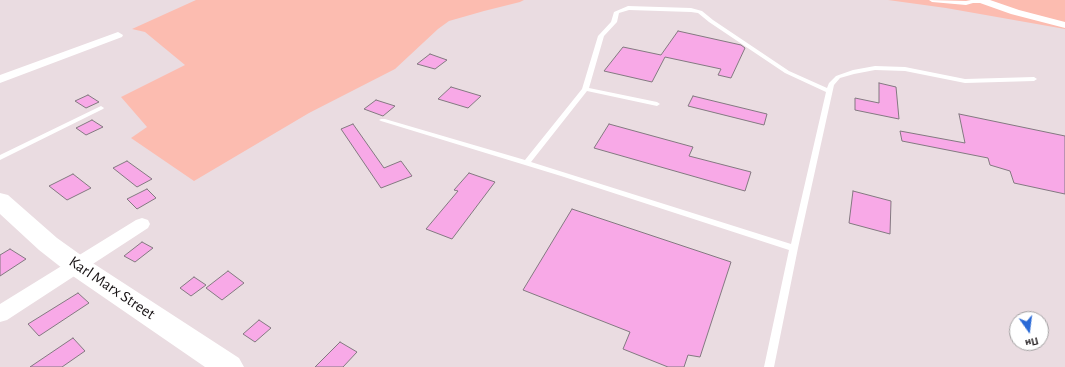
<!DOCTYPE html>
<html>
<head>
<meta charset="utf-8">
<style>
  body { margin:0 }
  #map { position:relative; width:1065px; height:367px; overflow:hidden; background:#eadce1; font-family:"Alegreya Sans",sans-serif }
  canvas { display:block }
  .north { position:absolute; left:1009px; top:311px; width:40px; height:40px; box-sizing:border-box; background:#fff; border:1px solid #a2a0a1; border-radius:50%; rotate:166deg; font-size:11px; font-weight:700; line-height:16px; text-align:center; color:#161113 }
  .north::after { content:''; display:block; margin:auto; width:14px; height:18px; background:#2969d6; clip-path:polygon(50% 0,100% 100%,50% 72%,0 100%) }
</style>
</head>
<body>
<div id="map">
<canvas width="1065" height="367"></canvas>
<div class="north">Пн</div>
</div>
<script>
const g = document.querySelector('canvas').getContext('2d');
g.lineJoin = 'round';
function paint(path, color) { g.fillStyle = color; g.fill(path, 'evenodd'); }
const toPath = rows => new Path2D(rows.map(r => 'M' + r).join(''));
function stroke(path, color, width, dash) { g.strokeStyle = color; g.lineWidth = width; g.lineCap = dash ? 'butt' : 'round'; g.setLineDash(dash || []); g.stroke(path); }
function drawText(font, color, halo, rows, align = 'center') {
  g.font = font + ' "Alegreya Sans",sans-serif'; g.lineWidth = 3; g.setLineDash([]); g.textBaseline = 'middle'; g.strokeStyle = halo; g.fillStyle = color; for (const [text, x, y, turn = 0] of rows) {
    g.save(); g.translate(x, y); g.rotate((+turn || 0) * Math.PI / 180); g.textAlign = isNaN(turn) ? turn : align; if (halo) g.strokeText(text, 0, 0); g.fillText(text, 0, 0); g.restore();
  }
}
paint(toPath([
  [196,0,524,0,520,2,484,11,449,21,438,29,395,69,309,113,194,181,131,138,147,127,121,97,185,65,145,32,132,29],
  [888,0,1065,0,1065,29,946,8]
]), '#fcbcb0');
const building = toPath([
  [678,31,741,45,745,48,731,78,718,75,721,69,665,57,652,82,604,71,623,47,661,55,678,31],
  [430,54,447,60,435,69,417,64,430,54],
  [879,83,896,87,899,119,855,110,855,98,879,103,879,83],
  [451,87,481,96,468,108,438,99,451,87],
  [88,95,99,102,86,108,75,101,88,95],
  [693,96,767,114,764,125,688,106,693,96],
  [376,100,395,106,383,116,364,109,376,100],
  [959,114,1065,136,1065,194,1014,183,1010,171,990,165,988,158,902,141,900,131,965,143,959,114],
  [92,120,103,127,86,135,76,128,92,120],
  [353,124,384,168,401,161,412,176,381,188,341,129,353,124],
  [609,124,693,147,689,156,751,172,745,191,594,148,609,124],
  [127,161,152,179,137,187,113,168,127,161],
  [469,173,495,182,452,239,426,229,458,191,454,190,469,173],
  [73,174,91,188,67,200,49,186,73,174],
  [147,189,156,198,137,209,127,199,147,189],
  [853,191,891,201,890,234,849,223,853,191],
  [572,209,731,262,700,357,688,355,684,367,668,367,623,349,630,332,523,290,572,209],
  [142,242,153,248,135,262,124,256,142,242],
  [10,249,26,259,0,276,0,255,10,249],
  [228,271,244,283,222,300,206,288,228,271],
  [194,277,206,285,191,296,180,288,194,277],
  [78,293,89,303,39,336,28,324,78,293],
  [259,320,271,328,255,342,243,334,259,320],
  [73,338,85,351,62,367,30,367,73,338],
  [340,342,357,352,343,367,315,367,340,342]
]);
paint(building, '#f8a9e7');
stroke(building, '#837980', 1);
paint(toPath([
  [929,0,966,1,971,0,985,0,986,1,983,3,973,3,966,5,932,2,929,0],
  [628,6,691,8,702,11,713,20,789,71,827,88,829,83,836,76,853,70,875,66,905,67,965,79,1034,77,1037,79,1034,81,965,83,905,71,875,70,854,74,840,78,834,85,798,248,774,367,764,367,789,250,561,176,381,121,379,120,381,119,385,119,525,160,582,89,598,36,611,22,614,12,628,6],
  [629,10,691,12,698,13,709,22,785,73,826,92,791,244,531,162,587,91,657,106,660,104,657,102,589,88,604,36,617,22,619,13,629,10],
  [101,106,104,108,103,109,0,160,0,155,101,106]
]), '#fff');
paint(toPath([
  [979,0,990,0,1019,10,1065,22,1065,28,1011,14,980,3,979,0],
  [118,32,123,35,122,37,0,83,0,75,118,32],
  [142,218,148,220,150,224,148,228,7,320,0,322,0,304,136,220,142,218]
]), '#fff');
paint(toPath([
  [0,193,8,195,57,238,85,258,239,358,244,367,205,367,67,272,39,250,0,214,0,193]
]), '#fff');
drawText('16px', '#161113', '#fff', [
  ["Karl Marx Street",112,288,34]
]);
</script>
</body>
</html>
